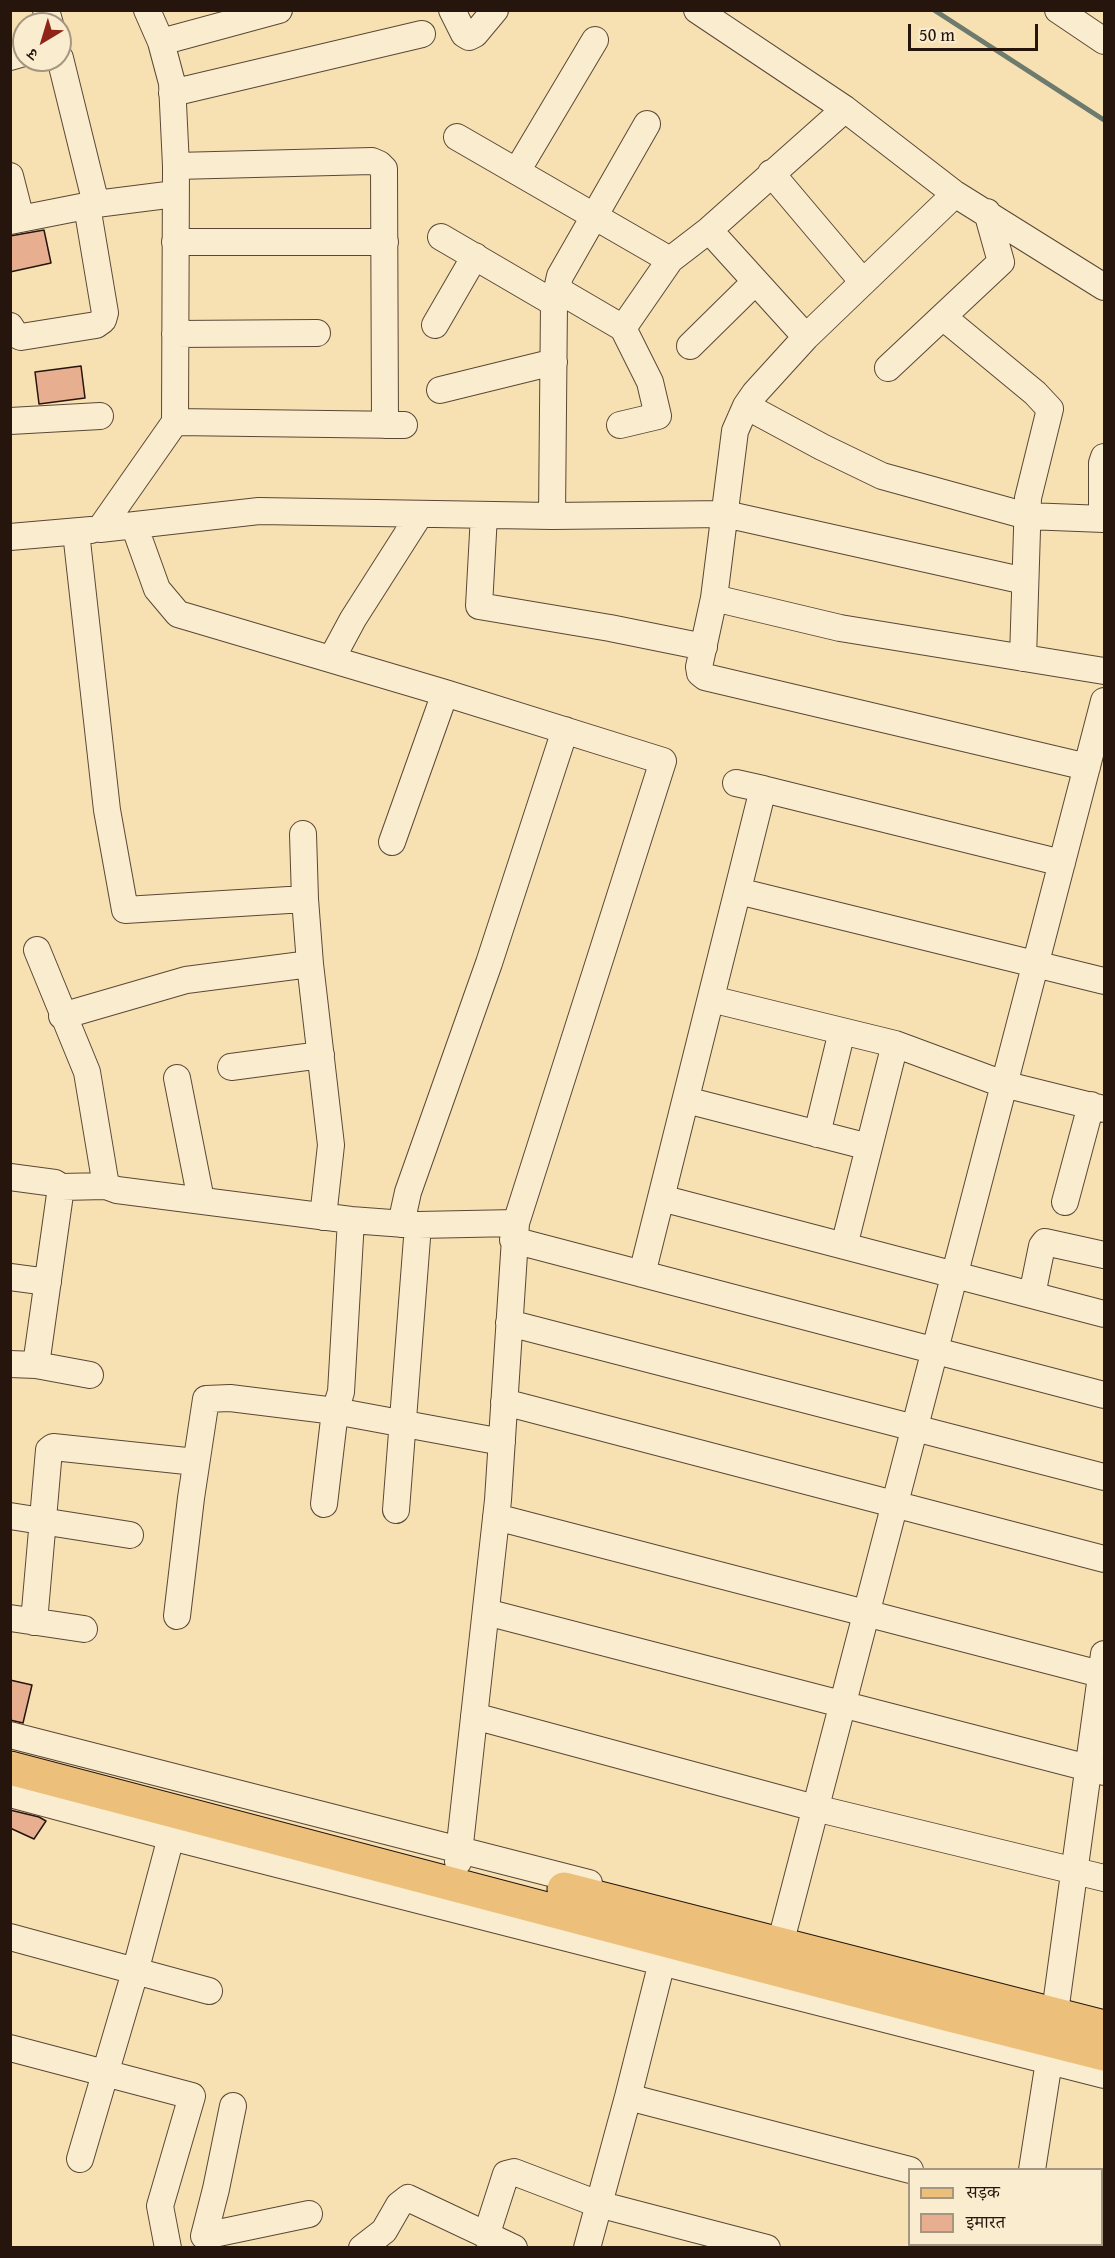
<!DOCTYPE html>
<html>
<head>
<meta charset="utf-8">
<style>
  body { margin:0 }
  #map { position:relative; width:1115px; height:2258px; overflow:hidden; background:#f7e1b3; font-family:"Gentium Book Plus","Noto Serif Devanagari",serif }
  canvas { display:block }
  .frame { position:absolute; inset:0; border:12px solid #25150d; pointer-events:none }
  .legend { position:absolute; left:908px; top:2168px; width:195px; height:78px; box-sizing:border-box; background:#faecce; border:2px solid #a59681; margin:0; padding:8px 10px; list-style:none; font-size:18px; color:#25150d }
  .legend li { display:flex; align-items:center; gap:12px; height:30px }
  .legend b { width:30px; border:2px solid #a59681 }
  .north { position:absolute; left:12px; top:12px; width:60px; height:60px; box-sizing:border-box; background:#faecce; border:2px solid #a59681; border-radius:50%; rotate:218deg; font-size:16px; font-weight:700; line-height:24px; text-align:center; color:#25150d }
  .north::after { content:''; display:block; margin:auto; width:21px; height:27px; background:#8f2418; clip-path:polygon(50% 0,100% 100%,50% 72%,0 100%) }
  .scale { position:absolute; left:908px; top:24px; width:130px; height:27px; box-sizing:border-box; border:3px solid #25150d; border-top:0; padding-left:8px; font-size:18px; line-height:21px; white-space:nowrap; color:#25150d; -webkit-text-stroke:4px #faecce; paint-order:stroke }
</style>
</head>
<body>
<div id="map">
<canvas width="1115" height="2258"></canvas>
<div class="frame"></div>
<ul class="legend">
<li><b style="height:8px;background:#ecc07a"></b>सड़क</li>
<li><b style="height:16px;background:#e7ae8f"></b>इमारत</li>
</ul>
<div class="north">उ</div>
<div class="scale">50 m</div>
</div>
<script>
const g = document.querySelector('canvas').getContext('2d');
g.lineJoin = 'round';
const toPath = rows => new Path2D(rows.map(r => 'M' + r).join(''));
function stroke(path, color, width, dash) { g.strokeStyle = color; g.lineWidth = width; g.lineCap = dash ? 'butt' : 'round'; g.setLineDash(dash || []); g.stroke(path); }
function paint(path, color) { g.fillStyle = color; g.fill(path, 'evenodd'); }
stroke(toPath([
  [934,10,1104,120]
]), '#6d7a6e', 5);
const building = toPath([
  [44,230,51,263,10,272,10,236,44,230],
  [81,366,85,398,39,404,35,372,81,366],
  [10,1680,32,1685,23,1723,10,1720,10,1680],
  [10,1810,39,1817,46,1821,34,1839,10,1828,10,1810]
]);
paint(building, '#e7ae8f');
stroke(building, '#25150d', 1.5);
const minor = toPath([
  [46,10,50,24],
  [147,10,161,42,172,83,176,166,175,422,100,529,259,511,552,516],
  [452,10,464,34,469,37,475,34,495,10],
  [697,10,845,109,955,194,1104,287],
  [1058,10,1104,41],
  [161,42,279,10],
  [10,57,24,53],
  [60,58,96,204],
  [172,93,422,34],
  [647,124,560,276,554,303,552,516,725,514,1025,581],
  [457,137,670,260],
  [176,166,372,161,379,164,384,169,385,425],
  [517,171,595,40],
  [771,173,863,282],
  [10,176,21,219],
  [955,194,806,337,755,393,746,406,735,431,714,598,699,667,700,673,705,677,1087,767],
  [10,221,96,204,175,194],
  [709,230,806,337],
  [441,237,554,303],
  [175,242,385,242],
  [558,290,623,328,650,382,658,416,620,425],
  [943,317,1035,393,1050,409,1028,498,1023,658],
  [435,325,475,256],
  [10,326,15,334,21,337,96,325,103,320,105,313,87,206],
  [623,328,670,260,709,230,845,109],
  [175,334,317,333],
  [690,346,755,282],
  [888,368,1001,262,987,212],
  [440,390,554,362],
  [746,406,822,447,882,476,1027,516,1104,519],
  [10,421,100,416],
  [175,422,404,425],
  [484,515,479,606,610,628,704,647],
  [1102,519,1102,463,1104,457],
  [134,525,157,589,178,614,445,693,663,761,516,1223,498,1500,458,1862],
  [76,532,107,810,125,910,305,899,310,964,331,1145,323,1217],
  [10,537,91,530],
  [714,598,840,628,1104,671],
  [332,658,353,619,420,514],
  [736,783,763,789],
  [303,834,305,899],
  [392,842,445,693],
  [738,891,1104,981],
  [37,950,87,1072,106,1186],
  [711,999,895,1044,1003,1084,1104,1109],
  [62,1016,186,980,310,964],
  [231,1067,321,1055],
  [177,1078,201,1200],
  [686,1100,869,1147],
  [817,1134,842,1031],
  [10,1177,55,1183,61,1187,106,1186,117,1190,351,1220,418,1225,516,1223],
  [661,1198,1104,1314],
  [1065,1202,1091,1105],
  [401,1224,408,1192,489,963,565,730],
  [513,1240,1104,1395],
  [844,1246,895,1044],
  [642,1274,763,789,1062,863],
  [10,1277,48,1282],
  [1032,1295,1042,1246,1045,1242,1104,1255],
  [509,1323,1104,1477],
  [10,1364,36,1365,90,1375],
  [36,1365,61,1187],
  [504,1402,1104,1559],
  [324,1504,335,1411,341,1392,351,1220],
  [396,1510,418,1225],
  [10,1516,130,1535],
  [496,1517,1104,1675],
  [486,1612,1104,1772],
  [177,1616,191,1498,206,1399,230,1398,335,1411,502,1442],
  [10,1618,84,1629],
  [34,1622,49,1450,53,1447,196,1462],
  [474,1716,815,1808,1104,1878],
  [10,1735,589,1883],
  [10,1794,171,1837,1104,2075],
  [783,1933,1104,701],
  [10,1937,209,1991],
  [1056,2005,1104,1654],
  [10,2048,192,2096,160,2206,168,2248],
  [628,2097,910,2170],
  [233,2106,216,2189,204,2236,309,2214],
  [80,2159,135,1972,171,1837],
  [1032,2170,1049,2061],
  [486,2236,506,2174,514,2172,598,2204,767,2248],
  [1066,2244,1079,2248],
  [362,2248,384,2231,399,2205,408,2198,514,2248],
  [587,2248,628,2097,662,1962],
  [1014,2248,1015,2244]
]);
const major = toPath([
  [10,1768,946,2014,1104,2054],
  [564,1889,1104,2027]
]);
stroke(minor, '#5a4836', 28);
stroke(major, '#25150d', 35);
stroke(minor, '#faecce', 26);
stroke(major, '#ecc07a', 33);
</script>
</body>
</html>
